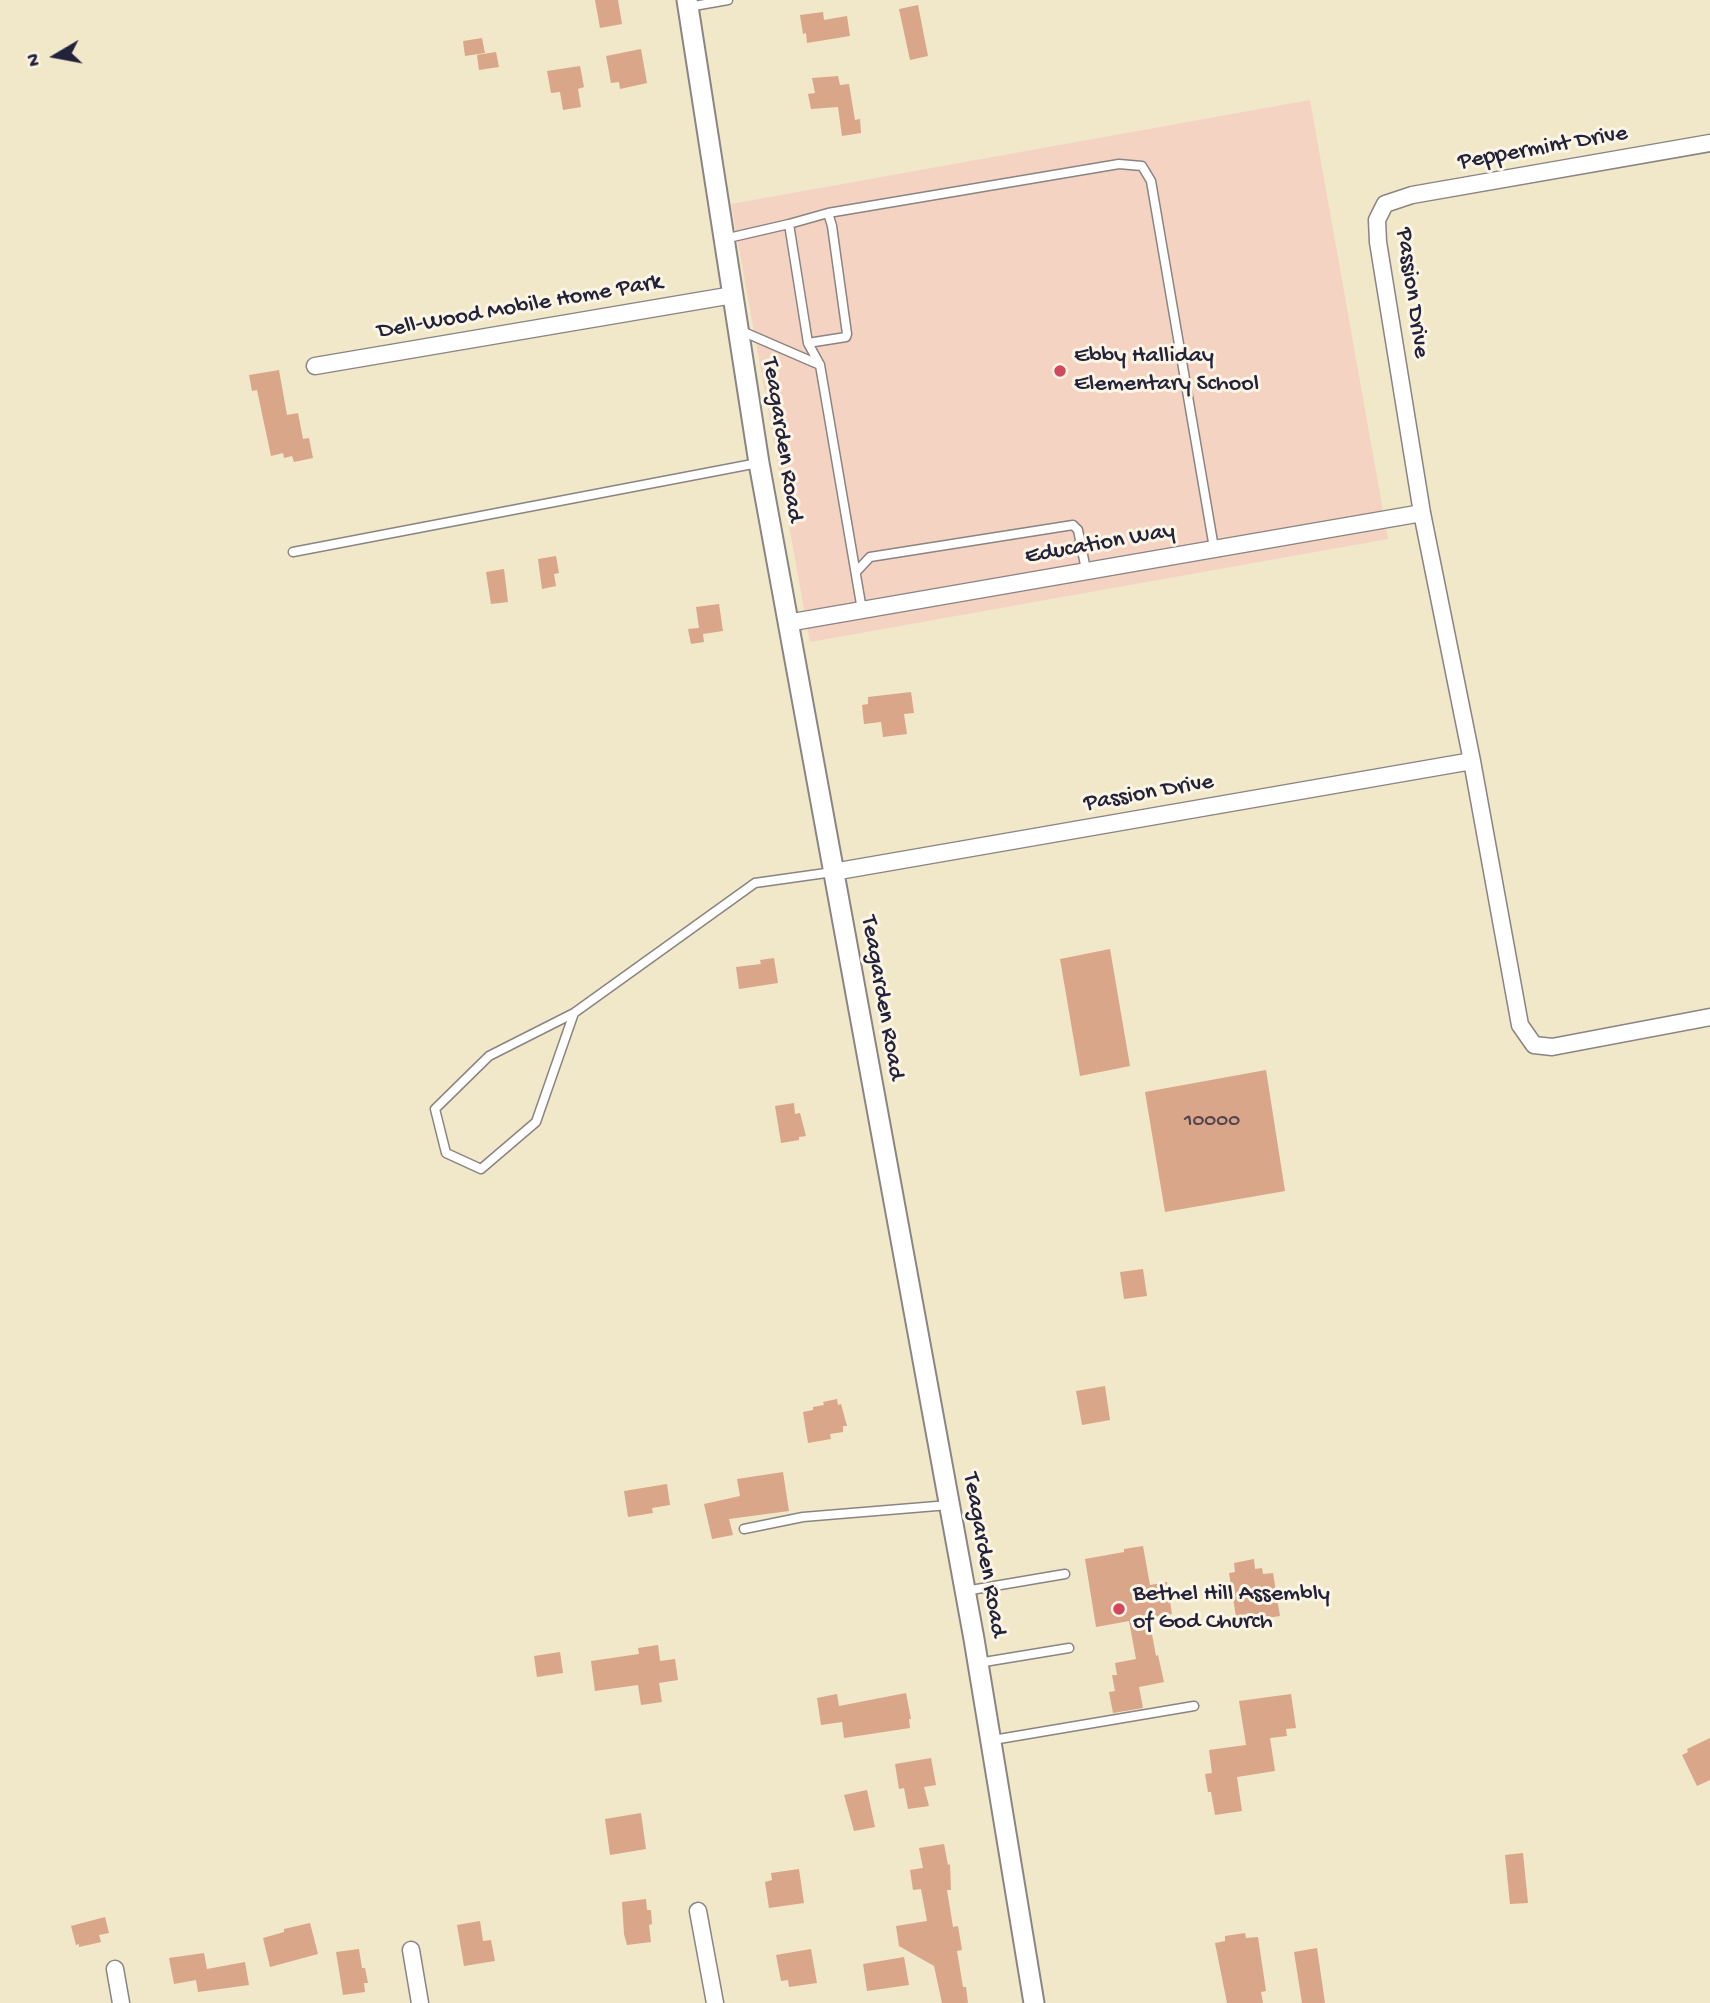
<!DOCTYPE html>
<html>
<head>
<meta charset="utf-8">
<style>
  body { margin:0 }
  #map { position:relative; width:1710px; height:2003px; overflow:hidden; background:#f1e7c9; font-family:"Gochi Hand",sans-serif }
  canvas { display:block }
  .north { position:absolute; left:21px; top:21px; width:70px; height:70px; -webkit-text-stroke:5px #fcf5e5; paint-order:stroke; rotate:260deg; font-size:19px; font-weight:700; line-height:28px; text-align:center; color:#22223b }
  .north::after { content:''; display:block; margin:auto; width:24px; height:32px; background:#22223b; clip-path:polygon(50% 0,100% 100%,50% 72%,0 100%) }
</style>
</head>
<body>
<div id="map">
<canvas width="1710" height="2003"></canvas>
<div class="north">N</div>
</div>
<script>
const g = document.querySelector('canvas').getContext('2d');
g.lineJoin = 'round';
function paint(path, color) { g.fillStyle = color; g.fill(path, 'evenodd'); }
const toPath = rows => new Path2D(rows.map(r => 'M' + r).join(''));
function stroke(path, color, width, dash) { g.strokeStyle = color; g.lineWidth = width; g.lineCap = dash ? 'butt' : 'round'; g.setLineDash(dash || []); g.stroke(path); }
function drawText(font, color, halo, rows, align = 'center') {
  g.font = font + ' "Gochi Hand",sans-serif'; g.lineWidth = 6; g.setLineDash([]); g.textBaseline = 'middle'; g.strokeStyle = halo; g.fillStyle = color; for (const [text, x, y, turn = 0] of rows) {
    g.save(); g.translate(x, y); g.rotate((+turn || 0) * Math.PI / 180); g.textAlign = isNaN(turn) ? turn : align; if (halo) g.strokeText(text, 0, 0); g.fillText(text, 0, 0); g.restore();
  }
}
paint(toPath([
  [1310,100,1388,539,810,642,731,204]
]), '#f5d3c2');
paint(toPath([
  [595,0,618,0,622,24,600,28],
  [918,5,928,56,910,60,899,9],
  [823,12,824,20,847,16,850,36,807,43,806,33,803,34,800,15],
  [482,38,485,53,465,56,463,41],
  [641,49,647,83,620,89,619,82,611,83,606,56],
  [496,52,499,67,479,70,477,55],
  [580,66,584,87,578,89,581,107,563,110,560,92,551,93,547,71],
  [838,76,840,85,849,84,855,120,860,119,861,133,842,136,838,107,811,109,808,94,815,93,812,78],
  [279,370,287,415,298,413,303,439,309,438,313,458,294,462,292,456,284,458,283,453,271,456,257,390,252,391,249,375],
  [556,556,559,573,554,574,556,586,542,589,538,559],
  [504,569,508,602,491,604,486,572],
  [719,604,723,631,703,634,704,642,691,644,688,629,699,628,696,607],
  [911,692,914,713,904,714,907,734,883,737,881,722,864,724,862,705,868,704,868,697],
  [1110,949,1130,1066,1080,1076,1060,959],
  [774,958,778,983,739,989,736,967,761,964,760,960],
  [1266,1070,1285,1191,1165,1212,1145,1092],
  [794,1103,795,1114,800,1113,806,1136,799,1137,799,1140,781,1143,775,1106],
  [1143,1269,1147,1296,1124,1299,1120,1272],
  [1105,1386,1110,1420,1082,1425,1076,1391],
  [837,1399,838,1405,841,1404,847,1426,843,1426,843,1432,830,1434,831,1439,808,1443,803,1412,813,1410,813,1407,824,1405,823,1402],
  [783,1472,789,1511,729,1519,733,1535,712,1539,704,1504,740,1496,737,1479],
  [667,1484,670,1505,652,1508,653,1513,628,1517,624,1491],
  [1143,1546,1150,1585,1167,1582,1172,1614,1149,1618,1156,1656,1158,1655,1164,1682,1139,1687,1143,1708,1113,1713,1109,1692,1115,1691,1112,1675,1117,1675,1115,1663,1136,1659,1129,1621,1096,1627,1085,1559,1124,1552,1124,1549],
  [1254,1559,1255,1569,1262,1568,1263,1574,1273,1573,1280,1616,1237,1623,1229,1573,1235,1572,1234,1563],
  [658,1645,660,1661,675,1659,678,1680,659,1683,662,1702,641,1705,638,1685,595,1691,591,1661,639,1654,638,1648],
  [560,1652,563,1673,537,1677,534,1656],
  [906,1693,911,1719,909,1719,910,1728,844,1738,842,1722,821,1725,817,1698,837,1694,839,1706],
  [1291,1694,1296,1728,1286,1729,1287,1736,1270,1738,1275,1771,1237,1777,1242,1811,1215,1815,1211,1792,1208,1792,1205,1774,1212,1773,1209,1750,1246,1745,1239,1701],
  [1710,1738,1710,1780,1697,1786,1682,1755,1688,1752,1687,1749],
  [931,1758,936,1785,924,1787,929,1806,908,1809,904,1788,899,1789,895,1764],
  [867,1790,875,1827,854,1831,844,1795],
  [641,1813,646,1849,610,1855,605,1819],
  [944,1844,948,1865,950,1864,951,1890,947,1890,953,1927,958,1926,962,1950,957,1951,963,1987,966,1987,968,2003,942,2003,934,1966,899,1946,896,1926,927,1921,921,1889,913,1890,910,1870,923,1868,919,1848],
  [1523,1853,1528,1903,1510,1904,1505,1855],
  [799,1869,804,1903,769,1908,765,1882,772,1880,771,1873],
  [646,1899,647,1910,651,1910,652,1924,649,1925,651,1942,627,1945,624,1934,622,1902],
  [105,1917,109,1933,99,1935,101,1942,79,1947,79,1944,76,1945,71,1926],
  [480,1921,483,1941,491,1940,495,1961,464,1966,457,1925],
  [310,1923,318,1954,270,1967,263,1938,284,1932,284,1929],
  [1245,1933,1246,1938,1258,1937,1266,1991,1261,1992,1263,2003,1227,2003,1215,1943,1225,1941,1225,1936],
  [1317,1948,1325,2003,1302,2003,1294,1952],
  [359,1949,362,1968,365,1968,368,1983,364,1983,365,1992,343,1995,336,1952],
  [811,1949,817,1983,789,1987,788,1980,781,1981,776,1955],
  [204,1953,207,1969,245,1962,249,1985,198,1992,196,1980,174,1984,169,1958],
  [904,1957,909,1985,867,1991,863,1964]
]), '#d9a689');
const service = toPath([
  [688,7,728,0],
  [789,224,808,343,820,365,862,610],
  [724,239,789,224,828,213,1119,164,1142,166,1151,181,1214,548],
  [739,330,820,365],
  [808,343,846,337,847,334,832,226,828,213],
  [293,552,758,463],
  [856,572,870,557,1073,525,1078,530,1086,570],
  [574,1013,536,1122,481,1169,446,1153,435,1109,489,1056,574,1013,755,883,833,872],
  [744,1529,803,1517,949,1505],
  [965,1591,1065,1574],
  [978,1663,1069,1648],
  [993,1740,1194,1706]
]);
const minor = toPath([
  [1710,143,1412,195,1385,204,1377,220,1378,242,1422,513,1472,761,1520,1025,1534,1045,1552,1047,1710,1017],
  [315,366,733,295],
  [787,623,1422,513],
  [833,872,1472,761],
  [698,1911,715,2003],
  [411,1950,420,2003],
  [115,1969,121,2003]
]);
const tertiary = toPath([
  [687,0,759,463,974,1639,1034,2003]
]);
stroke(service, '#8a8482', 11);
stroke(minor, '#8a8482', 19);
stroke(tertiary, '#8a8482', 23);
stroke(service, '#fff', 8);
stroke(minor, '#fff', 16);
stroke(tertiary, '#fff', 19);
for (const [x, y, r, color] of [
  [1060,371,7,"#d1495b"],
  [1119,1609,7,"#d1495b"]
]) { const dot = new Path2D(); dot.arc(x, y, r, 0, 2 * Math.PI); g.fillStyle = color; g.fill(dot); stroke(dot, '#fcf5e5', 2.5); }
drawText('21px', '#50434e', null, [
  ["10000",1212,1122]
]);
drawText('24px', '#22223b', '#fcf5e5', [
  ["Peppermint Drive",1543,149,-10],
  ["Passion Drive",1411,293,82],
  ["Dell-Wood Mobile Home Park",520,308,-10],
  ["Teagarden Road",781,440,81],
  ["Education Way",1100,545,-10],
  ["Passion Drive",1149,794,-10],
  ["Teagarden Road",881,998,80],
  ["Teagarden Road",983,1555,80]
]);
drawText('24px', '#22223b', '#fcf5e5', [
  ["Ebby Halliday",1074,357],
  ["Elementary School",1074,385],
  ["Bethel Hill Assembly",1133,1595],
  ["of God Church",1133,1623]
], 'left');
</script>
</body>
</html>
